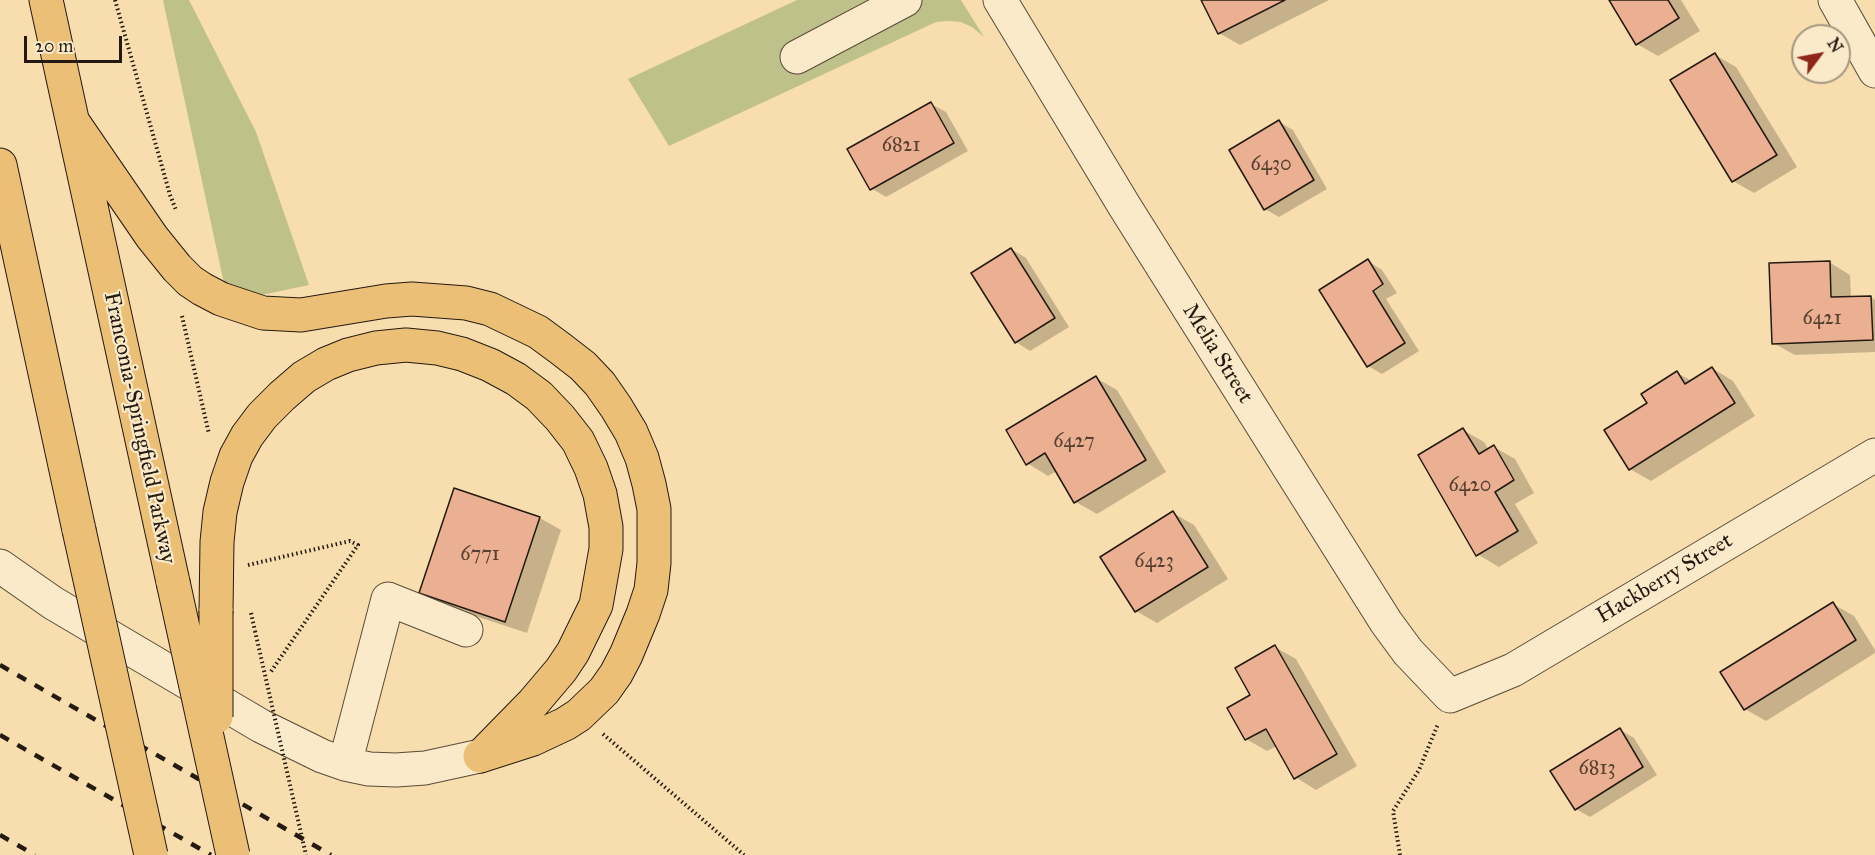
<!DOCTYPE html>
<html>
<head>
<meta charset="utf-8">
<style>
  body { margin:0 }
  #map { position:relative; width:1875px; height:855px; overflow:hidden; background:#f8deae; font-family:"IM FELL Great Primer",serif }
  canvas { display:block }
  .north { position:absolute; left:1791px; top:24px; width:60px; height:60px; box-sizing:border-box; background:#faeaca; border:2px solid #a49780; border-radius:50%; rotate:58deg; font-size:16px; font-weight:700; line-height:24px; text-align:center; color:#241a11 }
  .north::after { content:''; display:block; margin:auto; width:21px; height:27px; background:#8f2418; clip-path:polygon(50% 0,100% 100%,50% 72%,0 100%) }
  .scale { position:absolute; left:24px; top:36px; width:98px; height:27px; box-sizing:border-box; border:3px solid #241a11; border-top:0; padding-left:8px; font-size:18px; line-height:21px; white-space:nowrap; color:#241a11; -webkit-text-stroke:4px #faeaca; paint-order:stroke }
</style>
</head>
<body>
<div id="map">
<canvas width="1875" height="855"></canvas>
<div class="north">N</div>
<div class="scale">20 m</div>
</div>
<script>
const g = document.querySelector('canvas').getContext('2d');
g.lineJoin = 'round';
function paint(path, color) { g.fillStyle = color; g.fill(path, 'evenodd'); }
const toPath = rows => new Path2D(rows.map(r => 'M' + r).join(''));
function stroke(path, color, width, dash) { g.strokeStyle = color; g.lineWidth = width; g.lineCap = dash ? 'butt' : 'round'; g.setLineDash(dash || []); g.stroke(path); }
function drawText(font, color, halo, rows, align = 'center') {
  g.font = font + ' "IM FELL Great Primer",serif'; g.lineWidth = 4.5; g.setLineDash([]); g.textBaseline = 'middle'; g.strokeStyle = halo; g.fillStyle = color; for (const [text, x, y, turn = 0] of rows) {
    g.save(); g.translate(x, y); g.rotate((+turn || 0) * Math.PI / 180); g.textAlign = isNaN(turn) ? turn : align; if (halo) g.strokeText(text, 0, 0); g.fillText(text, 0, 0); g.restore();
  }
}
paint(toPath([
  [163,0,189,0,256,132,309,285,228,302],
  [797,0,961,0,984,37,972,27,961,22,949,21,936,22,669,146,628,79]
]), '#bec189');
paint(toPath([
  [1203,0,1329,0,1240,45,1219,33],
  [1611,0,1681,0,1700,31,1658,56,1637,44],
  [1715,55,1736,67,1797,167,1754,193,1733,181],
  [931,104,946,112,968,151,886,197,871,188],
  [1279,122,1293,130,1327,189,1279,217,1265,209],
  [1011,249,1026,258,1069,327,1030,351,1016,342],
  [1368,261,1382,270,1397,293,1386,299,1419,351,1382,374,1368,366],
  [1829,262,1850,275,1851,298,1871,297,1875,300,1875,352,1795,355,1773,343],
  [1712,368,1733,381,1755,416,1651,481,1630,469,1649,404,1677,373,1692,381],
  [1096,378,1117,390,1166,472,1097,514,1076,502,1057,471,1048,476,1027,463],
  [1463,430,1484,442,1489,450,1494,447,1515,459,1534,493,1515,504,1538,543,1499,567,1477,554],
  [455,490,540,518,561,530,527,633,442,605,421,593],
  [1173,513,1194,525,1228,579,1157,623,1136,611],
  [1833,604,1854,616,1875,650,1875,653,1766,721,1745,709],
  [1275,647,1296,659,1357,766,1316,790,1295,777,1277,746,1267,751,1246,739,1252,696],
  [1620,730,1634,738,1657,775,1590,817,1576,809]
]), '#0003');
const building = toPath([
  [1201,0,1285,0,1218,34,1201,0],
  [1609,0,1668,0,1679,18,1636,45,1609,0],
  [1715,53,1777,155,1732,182,1670,80,1715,53],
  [931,102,954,143,870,190,847,149,931,102],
  [1279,120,1314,180,1264,210,1229,150,1279,120],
  [1011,248,1055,318,1015,343,971,273,1011,248],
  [1368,259,1383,284,1373,291,1405,343,1367,367,1319,290,1368,259],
  [1830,261,1831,297,1871,296,1873,340,1772,344,1769,263,1830,261],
  [1712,367,1735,403,1629,470,1604,430,1647,403,1641,394,1677,371,1685,384,1712,367],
  [1096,376,1146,460,1074,503,1045,453,1026,465,1006,430,1096,376],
  [1463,428,1479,454,1494,445,1514,480,1495,492,1518,531,1476,556,1418,455,1463,428],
  [454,488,540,517,505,622,419,593,454,488],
  [1173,511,1208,567,1135,612,1100,557,1173,511],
  [1833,602,1856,640,1744,710,1720,672,1833,602],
  [1275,645,1337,754,1294,779,1266,729,1245,740,1227,708,1250,695,1235,668,1275,645],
  [1620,728,1643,767,1575,810,1550,771,1620,728]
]);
paint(building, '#ebb091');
stroke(building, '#241a11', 1.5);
const minor = toPath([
  [1000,0,1125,207,1386,622,1408,652,1450,696,1513,670,1875,455],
  [1835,0,1875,71],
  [797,57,905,0],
  [0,566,53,603,261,726,322,756,345,764,369,769,396,770,425,768,480,756],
  [345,764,388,599,466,630]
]);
const major = toPath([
  [46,0,173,582],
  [73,122,152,237,177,268,190,281,202,289,221,299,263,313,301,315,386,301,412,299,466,303,490,309,538,332,561,349,583,366,600,384,616,407,631,432,642,458,649,484,654,509,654,563,651,590,643,614,626,655,616,674,604,691,579,715,565,724,533,739,480,756],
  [0,165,79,530],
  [216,611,217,542,220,512,227,482,236,456,247,436,262,416,282,396,304,377,326,364,348,355,376,348,406,345,437,348,462,354,490,365,516,379,539,396,560,418,578,441,591,468,600,494,606,527,606,549,596,605,573,652,561,670,533,703,486,751]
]);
stroke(minor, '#594b38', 35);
stroke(major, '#241a11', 35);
stroke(toPath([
  [115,0,170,195,176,210],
  [182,316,209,434],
  [248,565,350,541,358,545,270,673],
  [251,613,255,631],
  [603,734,744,855],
  [1400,855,1393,811,1419,770,1438,724]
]), '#241a11', 4, [1.5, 3]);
stroke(minor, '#faeaca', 33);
stroke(major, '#ecbf77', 33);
stroke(toPath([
  [0,665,331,855],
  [0,735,211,855],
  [0,835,35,855]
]), '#241a11', 4.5, [10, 10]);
const majorBridge = toPath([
  [79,530,151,855],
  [173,582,233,855],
  [216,717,216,611]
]);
stroke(majorBridge, '#241a11', 35, []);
stroke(toPath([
  [255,631,306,855]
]), '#241a11', 4, [1.5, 3]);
stroke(majorBridge, '#ecbf77', 33);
drawText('20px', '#564031', null, [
  ["6821",901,146],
  ["6430",1271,165],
  ["6421",1822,319],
  ["6427",1074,442],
  ["6420",1470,486],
  ["6771",480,555],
  ["6423",1154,562],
  ["6813",1597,769]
]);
drawText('22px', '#241a11', '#faeaca', [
  ["Melia Street",1217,354,58],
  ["Franconia-Springfield Parkway",139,428,78],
  ["Hackberry Street",1665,579,-31]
]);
</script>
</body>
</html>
